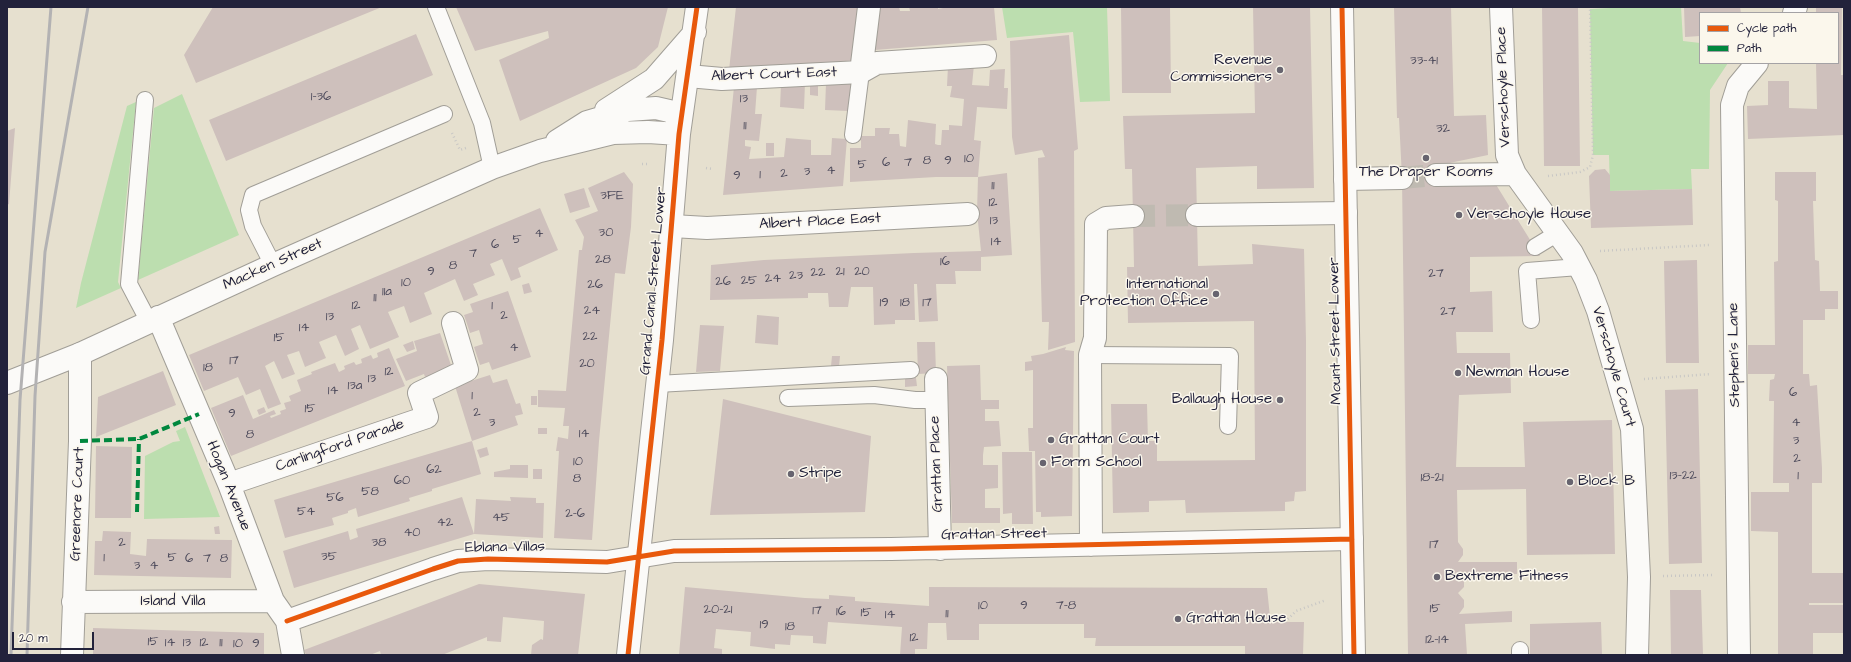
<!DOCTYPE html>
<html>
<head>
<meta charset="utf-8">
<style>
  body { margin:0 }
  #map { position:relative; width:1851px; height:662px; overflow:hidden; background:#e6e0cf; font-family:"Architects Daughter",sans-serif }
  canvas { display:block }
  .frame { position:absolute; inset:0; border:8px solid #22223b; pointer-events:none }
  .legend { position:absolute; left:1699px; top:12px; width:140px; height:52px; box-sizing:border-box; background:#fbf7ec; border:1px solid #a4a2a5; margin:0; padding:5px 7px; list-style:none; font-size:12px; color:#22223b }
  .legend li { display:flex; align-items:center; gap:8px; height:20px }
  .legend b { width:20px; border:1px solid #a4a2a5 }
  .scale { position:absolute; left:12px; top:632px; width:82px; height:18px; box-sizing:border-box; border:2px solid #22223b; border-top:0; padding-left:5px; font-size:12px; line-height:14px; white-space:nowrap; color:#22223b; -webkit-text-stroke:3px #fbf7ec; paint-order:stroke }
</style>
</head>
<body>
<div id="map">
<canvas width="1851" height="662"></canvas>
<div class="frame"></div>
<ul class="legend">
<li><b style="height:5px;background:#e8590c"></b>Cycle path</li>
<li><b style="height:5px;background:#00873e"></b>Path</li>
</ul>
<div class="scale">20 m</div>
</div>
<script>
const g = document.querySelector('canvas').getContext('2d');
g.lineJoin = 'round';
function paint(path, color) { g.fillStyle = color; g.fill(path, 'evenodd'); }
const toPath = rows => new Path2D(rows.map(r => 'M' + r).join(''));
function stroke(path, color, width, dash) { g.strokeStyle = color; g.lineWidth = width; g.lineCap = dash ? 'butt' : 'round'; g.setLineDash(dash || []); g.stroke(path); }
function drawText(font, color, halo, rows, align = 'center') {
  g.font = font + ' "Architects Daughter",sans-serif'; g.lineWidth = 3; g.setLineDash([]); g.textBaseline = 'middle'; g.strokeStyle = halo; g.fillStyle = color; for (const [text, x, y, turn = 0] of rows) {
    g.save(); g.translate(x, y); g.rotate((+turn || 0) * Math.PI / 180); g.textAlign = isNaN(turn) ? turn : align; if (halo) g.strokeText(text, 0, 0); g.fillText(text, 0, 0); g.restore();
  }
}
paint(toPath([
  [1002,7,1107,7,1110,101,1080,102,1073,32,1007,38],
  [1629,7,1681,7,1683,41,1700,43,1700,63,1728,63,1710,90,1709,169,1691,169,1692,189,1610,191,1609,155,1593,155,1590,9],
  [182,94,239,235,138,280,154,108],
  [136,102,118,282,121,288,76,308,81,283,127,106],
  [185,427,220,517,144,519,145,456,173,442,180,441,176,431]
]), '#bcdeaf');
paint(toPath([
  [213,7,382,7,196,83,184,55],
  [456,7,668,7,658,47,636,68,520,121,499,60,549,38,548,31,475,51],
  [736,7,860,7,854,66,729,70],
  [876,7,899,7,900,11,910,11,909,7,938,7,938,9,948,7,994,7,997,40,875,50],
  [1121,7,1170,7,1171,93,1122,93],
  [1253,7,1310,7,1314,188,1257,189,1257,166,1196,168,1198,266,1253,264,1252,244,1304,249,1306,341,1306,491,1295,492,1294,501,1285,502,1285,511,1186,513,1185,500,1149,501,1149,512,1113,513,1111,404,1147,404,1148,441,1157,441,1157,461,1255,460,1254,321,1128,323,1127,267,1134,267,1132,169,1125,169,1123,116,1255,113],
  [1394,7,1451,7,1454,116,1486,115,1488,155,1435,166,1495,183,1540,256,1470,257,1470,292,1492,291,1493,332,1456,332,1457,353,1510,353,1511,393,1459,395,1456,467,1525,467,1523,422,1612,420,1615,554,1527,555,1526,489,1457,490,1458,542,1463,549,1463,555,1458,562,1517,562,1517,574,1459,573,1464,580,1464,587,1458,593,1464,600,1464,607,1459,614,1512,611,1512,622,1465,624,1467,655,1408,655,1402,178,1399,118,1397,118],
  [1542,7,1578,7,1580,166,1544,166],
  [1684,7,1740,7,1741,13,1700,13,1700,36,1685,37],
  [1816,7,1842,7,1841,75,1844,75,1844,135,1748,139,1747,106,1768,105,1768,81,1789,81,1789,108,1817,109,1816,63,1838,63,1838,13,1816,13],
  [416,34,433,75,226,161,209,120],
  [1069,35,1078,149,1074,151,1075,342,1048,350,1049,322,1042,322,1038,158,1045,157,1042,150,1015,155,1012,137,1010,41],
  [974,65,972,85,989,86,990,70,1005,69,1004,88,1008,88,1007,109,977,107,974,140,981,141,978,177,1007,173,1012,255,981,257,981,271,955,271,956,284,936,284,938,321,919,322,917,284,914,284,915,320,895,320,895,324,874,325,873,287,851,287,848,307,829,307,828,293,808,293,808,298,710,300,711,265,764,260,914,253,981,251,977,212,978,177,936,177,850,182,850,148,861,148,861,136,875,136,875,128,890,128,889,134,899,134,900,146,906,147,908,120,936,124,935,144,938,145,941,145,942,130,949,130,949,125,962,126,964,99,950,97,952,86,947,86,948,66],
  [805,82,804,109,780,107,781,84],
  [826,83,852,83,849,111,825,110],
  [810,86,818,86,818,96,810,95],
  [734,87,757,87,755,114,762,114,759,141,745,140,745,146,751,147,749,159,784,157,786,138,811,140,811,155,831,155,832,138,847,139,843,186,723,195],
  [15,128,9,204,7,205,7,131],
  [766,143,774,143,774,156,766,156],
  [1605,169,1610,175,1610,191,1692,189,1693,225,1591,228,1589,176,1595,170],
  [624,172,633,184,631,227,625,274,615,273,599,441,592,540,554,538,559,451,556,451,558,437,568,439,569,426,563,426,565,408,538,407,538,390,566,391,579,250,582,250,584,237,575,220,598,211,588,188],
  [1775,172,1816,172,1816,201,1813,201,1815,260,1819,261,1820,291,1838,291,1838,309,1825,309,1825,320,1803,320,1803,374,1809,374,1810,386,1817,385,1822,468,1822,483,1812,483,1812,573,1844,573,1844,603,1809,603,1809,605,1844,605,1844,633,1813,633,1813,655,1778,655,1778,532,1751,531,1751,492,1789,492,1789,483,1773,483,1774,401,1769,401,1770,380,1774,379,1775,374,1748,374,1748,345,1775,345,1774,262,1778,261,1778,201,1775,200],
  [584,188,590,207,570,213,564,194],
  [540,208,558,250,518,268,521,277,511,281,502,259,490,264,495,275,473,284,478,295,464,301,455,279,424,293,432,314,410,323,404,306,388,312,399,337,387,342,370,349,360,325,351,329,359,349,345,356,336,335,319,342,326,358,305,367,299,351,287,355,295,374,282,379,274,361,265,366,281,404,268,409,260,389,246,395,238,377,204,391,189,355],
  [1697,260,1699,363,1666,363,1664,261],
  [529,283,532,292,524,294,522,285],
  [508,291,531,357,492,370,489,362,480,365,474,347,483,344,479,330,470,333,464,315,473,312,470,304],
  [757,315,779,317,778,345,755,343],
  [700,325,724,326,720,371,696,372],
  [440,333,452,368,425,377,424,374,406,381,396,359,417,351,414,341],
  [413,341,415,349,407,352,403,345],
  [917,342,935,342,936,373,918,374],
  [1066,347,1065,350,1074,351,1072,516,1041,517,1041,512,1036,512,1035,451,1029,451,1028,428,1033,428,1033,370,1025,371,1025,362,1032,361,1031,356,1043,354],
  [389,348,405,386,231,456,211,408,243,395,253,419,274,410,276,414,270,416,271,418,281,414,280,411,286,409,284,403,291,401,289,396,301,391,297,380,312,374,311,372,335,363,339,372,345,369,344,366,354,362,356,365,362,363,361,359,371,355,373,359,378,357,377,353],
  [832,356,840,356,839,367,831,366],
  [980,365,981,400,999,400,999,409,985,409,985,421,999,421,1001,446,984,447,983,455,983,465,998,465,998,488,985,489,985,508,1000,508,1000,523,952,523,947,366],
  [163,371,176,405,96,437,98,397],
  [490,375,493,383,507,379,516,404,520,403,523,414,515,416,518,425,472,441,455,386],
  [905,378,916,378,917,386,905,387],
  [1698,389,1702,563,1669,564,1665,390],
  [531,396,537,396,537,405,531,405],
  [723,399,871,436,865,512,710,515],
  [264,407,266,412,259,415,257,410],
  [538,428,547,428,547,434,538,434],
  [472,441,481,474,432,489,432,491,409,498,410,501,358,517,356,508,348,511,348,513,332,518,334,525,285,538,274,500],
  [96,446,132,447,131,518,95,518],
  [487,447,489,455,480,458,477,450],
  [1002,452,1032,452,1033,524,1012,524,1012,513,1003,514],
  [510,465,528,465,528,478,494,477,494,472,510,469],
  [533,469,542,469,542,479,533,479],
  [462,497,474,534,476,499,511,501,510,497,536,498,536,503,544,503,543,538,474,534,294,588,283,551,348,531,350,540,358,537,356,529],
  [219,526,220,534,215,534,214,527],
  [103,531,131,532,130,554,146,556,147,539,232,540,231,578,94,575,95,541,102,541],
  [479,584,585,594,578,655,531,655,532,645,541,639,543,640,544,621,503,617,501,642,487,641,487,637,442,655,381,655,380,651,370,655,306,655,304,650],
  [685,587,805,598,829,599,829,595,855,597,855,601,929,606,929,587,1267,588,1270,617,1274,622,1304,622,1303,655,1245,655,1245,646,1095,646,1096,638,1084,638,1084,624,979,624,979,640,947,640,946,623,928,623,927,649,915,649,915,655,900,655,902,627,828,622,826,644,813,643,813,636,791,635,790,645,775,644,775,649,750,646,751,632,716,629,714,648,722,649,722,655,679,655],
  [1670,590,1701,590,1703,655,1671,655],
  [1601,622,1602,655,1530,655,1530,624],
  [93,628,264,633,264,655,93,655]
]), '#cec0bc');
stroke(toPath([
  [1402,178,1436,175],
  [1133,216,1197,215]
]), '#bfbab1', 22, [22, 11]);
const lane = toPath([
  [436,7,482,123,492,168],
  [145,100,129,284,149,322],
  [853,135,861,72],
  [1535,247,1558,233],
  [273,265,253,226,249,210,253,195,444,114],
  [1531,320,1527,271,1579,267],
  [1090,355,1230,356,1228,426],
  [657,384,911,370],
  [788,398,874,395,915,400,935,400],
  [1520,650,1520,655]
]);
const street = toPath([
  [1501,7,1507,155,1515,174,1572,253,1586,280,1598,311,1632,429,1639,577,1637,655],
  [1794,13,1796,7],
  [861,72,869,7],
  [688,76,722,79,861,72,877,63,985,56],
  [1436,175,1515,174],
  [1345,179,1402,178],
  [1197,215,1346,213],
  [672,226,707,228,968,214],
  [158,317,229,484,273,601,287,621,293,655],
  [936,379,940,549],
  [229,484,427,417,419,393,467,370,453,323],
  [1091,545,1090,355,1095,338,1096,224,1106,218,1133,216],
  [73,602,273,601],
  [287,621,433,569,458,561,488,559,607,562,674,551,891,549,1352,539],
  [72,655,80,441,80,354],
  [1739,655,1732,105,1738,86,1757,63]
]);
const secondary = toPath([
  [1342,7,1354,655],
  [606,110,654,79,695,32],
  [557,141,587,122,628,110,656,108,669,111,681,118],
  [7,383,80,354,273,265,492,168,540,151,613,133,648,132,679,134],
  [628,655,662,340,679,134,697,7]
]);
stroke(lane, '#a19e97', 18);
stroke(street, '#a19e97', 24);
stroke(secondary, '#a19e97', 24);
stroke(toPath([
  [452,133,460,150,466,148],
  [642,164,647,164],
  [706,168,713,169],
  [1548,176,1580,172,1590,167,1593,155,1590,7],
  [1600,251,1709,245],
  [1644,379,1711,374],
  [1663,576,1714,575],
  [1285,622,1296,611,1326,600]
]), '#c8c7c5', 2.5, [1, 3]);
stroke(lane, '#fbfaf8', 16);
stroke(street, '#fbfaf8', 22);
stroke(secondary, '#fbfaf8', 22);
stroke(toPath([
  [11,655,20,400,51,7],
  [27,655,35,396,45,252,88,7]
]), '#b3b2b3', 3);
stroke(toPath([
  [80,441,139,439,199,414],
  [137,512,139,439]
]), '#00873e', 4, [8, 4]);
stroke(toPath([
  [1342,7,1354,655],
  [287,621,433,569,458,561,488,559,607,562,674,551,891,549,1352,539],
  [628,655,662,340,679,134,697,7]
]), '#e8590c', 5);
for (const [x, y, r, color] of [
  [1280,70,4,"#67646f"],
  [1426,158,4,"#67646f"],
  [1459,215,4,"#67646f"],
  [1216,294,4,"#67646f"],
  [1458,373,4,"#67646f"],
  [1280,400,4,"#67646f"],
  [1051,440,4,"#67646f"],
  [1043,463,4,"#67646f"],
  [791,474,4,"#67646f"],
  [1570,482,4,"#67646f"],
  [1437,577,4,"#67646f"],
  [1178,619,4,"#67646f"]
]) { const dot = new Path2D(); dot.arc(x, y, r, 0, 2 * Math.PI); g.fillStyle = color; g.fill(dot); stroke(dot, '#fbf7ec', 1.5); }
drawText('13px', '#4d4a5b', null, [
  ["33-41",1424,61],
  ["1-36",321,97],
  ["13",744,99],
  ["11",745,126],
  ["32",1443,129],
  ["10",969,159],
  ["8",927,161],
  ["9",948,161],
  ["6",886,163],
  ["7",908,163],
  ["5",862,165],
  ["4",831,171],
  ["3",807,172],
  ["2",784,174],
  ["1",760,175],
  ["9",737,176],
  ["11",993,186],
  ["3FE",612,196],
  ["12",993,203],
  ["13",994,221],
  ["30",606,233],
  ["4",539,234],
  ["5",517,240],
  ["14",996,242],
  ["6",495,245],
  ["7",473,254],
  ["28",603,260],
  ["16",945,262],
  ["8",453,266],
  ["9",431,272],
  ["21",840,272],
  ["20",862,272],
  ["22",818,273],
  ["27",1436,274],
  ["23",796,276],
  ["24",773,279],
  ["25",749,281],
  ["26",723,282],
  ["10",406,283],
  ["26",595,285],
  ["11a",387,292],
  ["11",375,298],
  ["19",884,303],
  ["18",905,303],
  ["17",927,303],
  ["12",356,306],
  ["1",492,306],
  ["24",592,311],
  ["27",1448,312],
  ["2",504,316],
  ["13",330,317],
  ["14",304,328],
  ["22",590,337],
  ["15",279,338],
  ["4",514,348],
  ["17",234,361],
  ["20",587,364],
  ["18",208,368],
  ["12",389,372],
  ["13",372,379],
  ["13a",355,386],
  ["14",333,391],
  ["6",1793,393],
  ["1",472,396],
  ["15",310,409],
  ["2",477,413],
  ["9",232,414],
  ["3",492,423],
  ["4",1796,423],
  ["14",584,434],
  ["8",250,435],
  ["3",1796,441],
  ["2",1797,459],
  ["10",578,462],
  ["62",434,470],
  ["13-22",1683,476],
  ["1",1798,476],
  ["18-21",1432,478],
  ["8",577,479],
  ["60",402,481],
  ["58",370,492],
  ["56",335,498],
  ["54",306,512],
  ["2-6",575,514],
  ["45",501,518],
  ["42",445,523],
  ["40",412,533],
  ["2",122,543],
  ["38",379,543],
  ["17",1434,545],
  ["35",329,557],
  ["1",104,558],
  ["5",172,558],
  ["6",189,559],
  ["7",207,559],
  ["8",224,559],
  ["3",137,566],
  ["4",154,566],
  ["10",983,606],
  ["9",1024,606],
  ["7-8",1066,606],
  ["15",1435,609],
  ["20-21",718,610],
  ["17",817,611],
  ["16",841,612],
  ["15",866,613],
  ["11",947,614],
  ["14",890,615],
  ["19",764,625],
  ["18",790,627],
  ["12",914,638],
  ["12-14",1437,640],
  ["15",153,642],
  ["14",170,643],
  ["13",187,643],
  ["12",204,643],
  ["11",221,643],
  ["10",238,644],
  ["9",256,644]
]);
drawText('15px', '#22223b', '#fbf7ec', [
  ["Revenue",1272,61,"right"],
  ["Commissioners",1272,78,"right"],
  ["The Draper Rooms",1426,173,"center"],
  ["Verschoyle House",1467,215],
  ["International",1208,285,"right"],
  ["Protection Office",1208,302,"right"],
  ["Newman House",1466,373],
  ["Ballaugh House",1272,400,"right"],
  ["Grattan Court",1059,440],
  ["Form School",1051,463],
  ["Stripe",799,474],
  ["Block B",1578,482],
  ["Bextreme Fitness",1445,577],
  ["Grattan House",1186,619]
], 'left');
drawText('15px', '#22223b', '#fbf7ec', [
  ["Albert Court East",774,75,-2],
  ["Verschoyle Place",1504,87,-92],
  ["Albert Place East",820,222,-3],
  ["Macken Street",273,265,-24],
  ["Grand Canal Street Lower",654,281,-85],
  ["Mount Street Lower",1336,331,-91],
  ["Stephen's Lane",1735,355,-91],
  ["Verschoyle Court",1613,367,74],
  ["Carlingford Parade",340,446,-19],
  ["Grattan Place",937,464,-92],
  ["Hogan Avenue",228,486,68],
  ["Greenore Court",78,504,-88],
  ["Grattan Street",994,535,-1],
  ["Eblana Villas",505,548,-1],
  ["Island Villa",173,602]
]);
</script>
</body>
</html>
